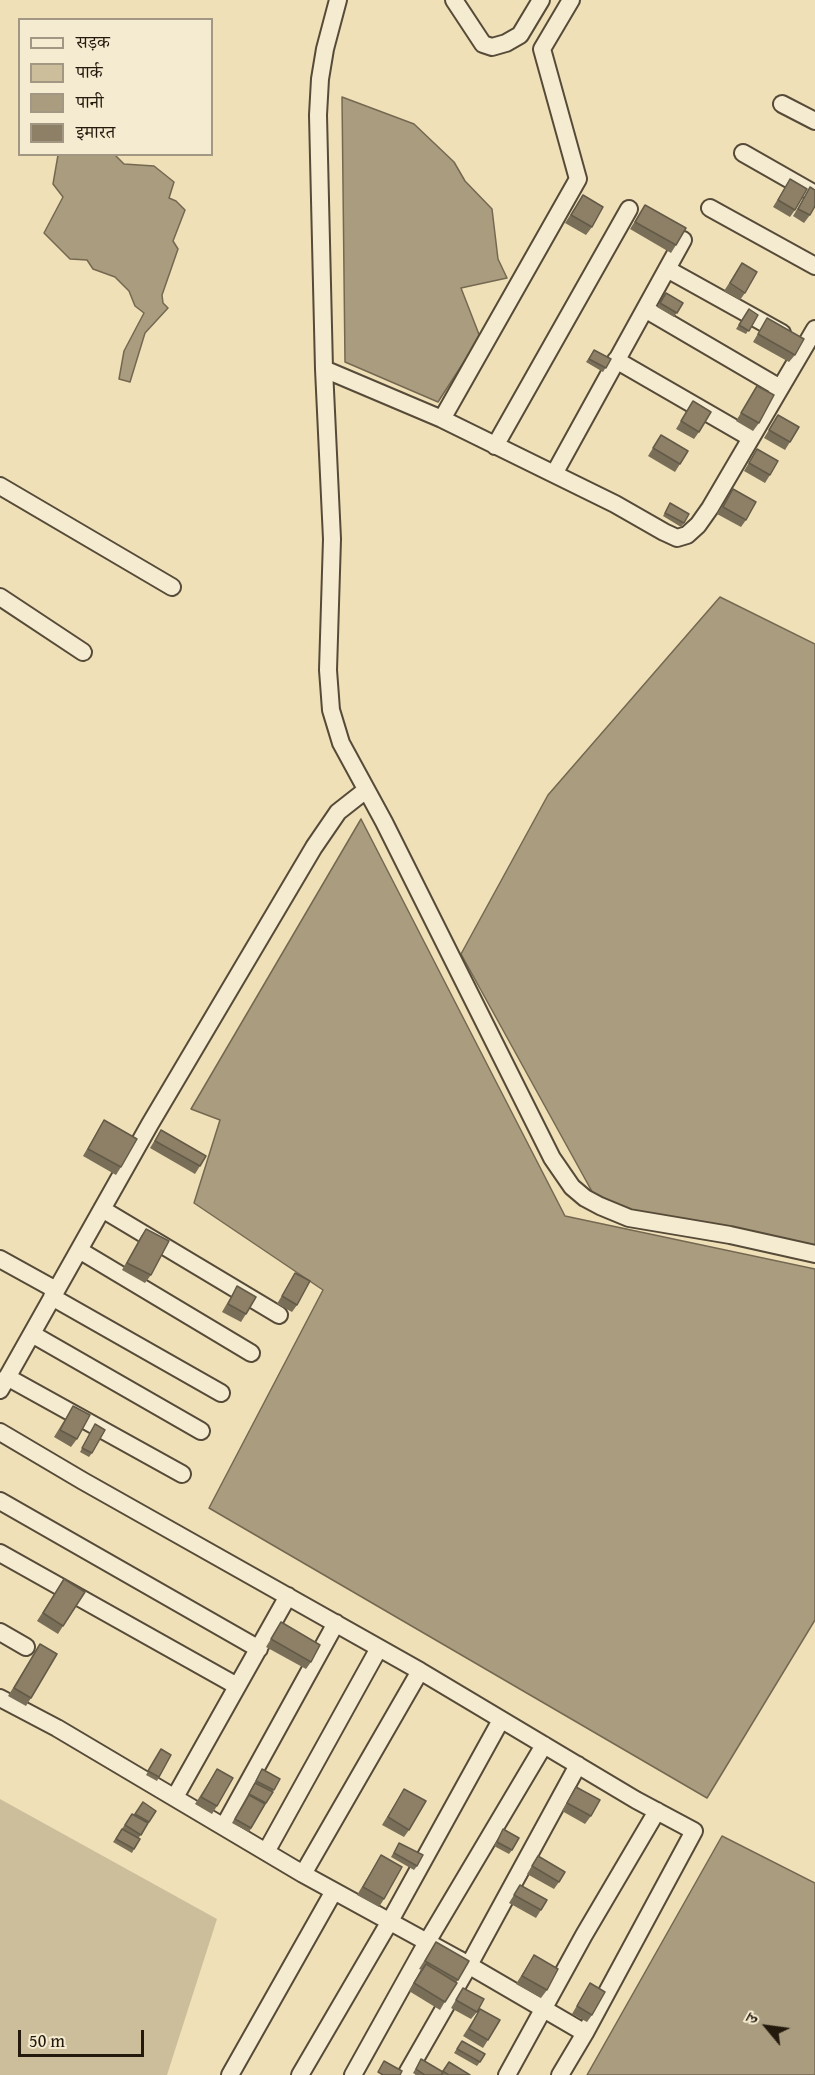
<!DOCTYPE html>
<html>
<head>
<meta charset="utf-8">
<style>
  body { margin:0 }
  #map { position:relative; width:815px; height:2075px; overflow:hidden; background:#efe0b8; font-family:"Gentium Book Plus","Noto Serif Devanagari",serif }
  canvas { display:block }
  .legend { position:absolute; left:18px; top:18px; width:195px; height:138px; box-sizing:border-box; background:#f5ebd1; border:2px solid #a19783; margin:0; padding:8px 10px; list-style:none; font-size:18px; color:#23190d }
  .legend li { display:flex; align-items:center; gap:12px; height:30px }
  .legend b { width:30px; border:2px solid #a19783 }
  .north { position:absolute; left:737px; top:1997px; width:60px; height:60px; -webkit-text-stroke:4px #f5ebd1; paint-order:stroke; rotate:299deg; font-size:16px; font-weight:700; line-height:24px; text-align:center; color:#23190d }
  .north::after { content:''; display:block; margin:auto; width:21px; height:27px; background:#23190d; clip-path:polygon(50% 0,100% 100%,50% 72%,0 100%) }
  .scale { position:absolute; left:18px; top:2030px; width:126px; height:27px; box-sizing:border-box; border:3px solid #23190d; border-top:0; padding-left:8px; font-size:18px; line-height:21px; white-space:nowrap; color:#23190d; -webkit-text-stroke:4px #f5ebd1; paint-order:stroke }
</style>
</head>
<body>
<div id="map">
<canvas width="815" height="2075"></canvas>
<ul class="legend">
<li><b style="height:8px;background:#f5ebd1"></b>सड़क</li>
<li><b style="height:16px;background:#ccbe9b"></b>पार्क</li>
<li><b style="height:16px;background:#aa9c7e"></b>पानी</li>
<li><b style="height:16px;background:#8d8066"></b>इमारत</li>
</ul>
<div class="north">उ</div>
<div class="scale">50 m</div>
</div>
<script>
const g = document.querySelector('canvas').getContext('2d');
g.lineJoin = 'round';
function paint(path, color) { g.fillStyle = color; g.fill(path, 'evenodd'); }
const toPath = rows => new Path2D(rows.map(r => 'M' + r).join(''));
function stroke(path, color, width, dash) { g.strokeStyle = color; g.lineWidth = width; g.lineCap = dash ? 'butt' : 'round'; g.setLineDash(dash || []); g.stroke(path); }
paint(toPath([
  [0,1799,217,1919,167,2075,0,2075]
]), '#ccbe9b');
const water = toPath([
  [342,97,414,124,454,162,465,181,492,209,498,259,507,278,461,288,480,337,438,402,345,362,342,97],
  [58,155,115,155,124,164,154,166,174,182,169,198,176,201,185,210,173,241,178,249,162,295,163,303,168,308,145,333,130,382,119,379,124,351,144,313,135,306,129,291,115,277,93,269,87,260,70,259,44,233,63,197,53,184,58,155],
  [720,597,815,644,815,1251,600,1206,461,954,548,795,720,597],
  [361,819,565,1216,815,1269,815,1620,707,1798,209,1508,323,1290,194,1203,220,1120,191,1109,361,819],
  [722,1836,815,1883,815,2075,587,2075,722,1836]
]);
paint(water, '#aa9c7e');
stroke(water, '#746851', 1.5);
const street = toPath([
  [338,0,325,49,320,79,318,115,324,369,332,539,328,670,331,710,341,743,384,822,552,1158,572,1187,585,1198,600,1206,629,1218,730,1235,815,1254],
  [454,0,483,44,492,47,506,43,520,35,541,0],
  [782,104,815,121],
  [743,153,815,194],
  [710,208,815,266],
  [667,269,782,333],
  [645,309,780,388],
  [616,360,751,438],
  [324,369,442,419,615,504,664,532,677,538,687,535,698,525,710,508,815,329],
  [442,419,578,179,542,49,571,0],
  [495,446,629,209],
  [554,474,683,240],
  [0,486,172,587],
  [0,597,83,652],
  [102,1209,279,1315],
  [79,1250,251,1353],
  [0,1259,56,1290],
  [52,1297,221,1393],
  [32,1334,201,1431],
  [7,1377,182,1474],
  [0,1390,150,1124,314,847,338,812,366,790],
  [0,1432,83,1481,420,1671,636,1800,694,1831,585,2033,560,2075],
  [0,1501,259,1649],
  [0,1553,237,1686],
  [0,1632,26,1647],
  [0,1698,57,1728,303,1874,458,1959,585,2033],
  [175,1797,288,1596],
  [224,1826,336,1623],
  [266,1852,379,1648],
  [303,1874,420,1671],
  [230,2075,334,1891],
  [300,2075,390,1921,501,1720],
  [353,2075,427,1942,544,1745],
  [406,2075,469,1965,578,1765],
  [507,2075,584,1935,657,1811]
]);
stroke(street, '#564b38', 20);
stroke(street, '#f5ebd1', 16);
paint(toPath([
  [790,179,795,210,790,217,773,207],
  [810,187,810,215,804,223,793,216],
  [583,195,592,227,586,235,565,223],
  [645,205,676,245,671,253,630,229],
  [742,263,745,293,740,300,724,291],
  [666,293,683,303,674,317,657,307],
  [749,309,758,315,746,334,736,329],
  [767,318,795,355,789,362,753,342],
  [594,350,611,359,603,372,586,362],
  [757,386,759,423,753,431,736,421],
  [693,401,699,432,694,439,676,429],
  [778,415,790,442,785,450,764,438],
  [661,435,680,464,675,472,648,456],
  [757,449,770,475,765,483,744,471],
  [733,489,746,520,741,527,717,514],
  [670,503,684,523,681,527,663,516],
  [104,1120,121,1167,116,1175,83,1156,99,1128],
  [161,1130,200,1166,195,1174,150,1148],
  [146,1229,151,1275,145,1283,122,1270,141,1236],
  [295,1273,297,1305,292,1312,277,1304],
  [237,1286,246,1314,241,1322,222,1312],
  [73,1406,77,1439,71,1447,54,1437],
  [95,1424,92,1453,89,1457,80,1452],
  [64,1579,63,1626,58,1634,37,1621],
  [281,1622,311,1662,306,1669,266,1647],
  [40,1644,31,1698,26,1706,8,1696],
  [161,1749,159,1777,157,1781,146,1775],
  [217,1769,217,1806,212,1814,195,1804],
  [262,1769,280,1779,266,1803,249,1832,232,1823],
  [576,1787,591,1816,585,1824,562,1811],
  [404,1789,409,1830,404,1837,382,1825],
  [143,1802,156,1811,138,1839,134,1849,132,1853,113,1842,132,1814,134,1815],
  [503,1829,512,1850,509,1854,494,1846],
  [399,1843,417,1866,414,1870,391,1857],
  [381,1855,384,1899,379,1907,357,1895],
  [538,1856,559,1882,554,1889,527,1874],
  [520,1885,541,1910,536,1918,509,1903],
  [436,1942,469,1961,440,2010,409,1991,422,1970,419,1969],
  [534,1955,547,1990,541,1998,516,1984],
  [590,1983,592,2015,587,2022,572,2014],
  [463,1988,477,2012,471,2019,451,2008],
  [480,2009,488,2040,483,2048,463,2036],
  [462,2041,480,2062,477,2066,454,2053],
  [421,2059,443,2072,470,2075,416,2075,413,2073]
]), '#796e58');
const building = toPath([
  [790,179,807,189,795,210,778,200,790,179],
  [810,187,815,190,815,206,810,215,798,209,810,187],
  [583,195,603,207,592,227,571,215,583,195],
  [645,205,686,228,676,245,635,222,645,205],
  [742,263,757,272,745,293,730,283,742,263],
  [666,293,683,303,677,313,660,303,666,293],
  [749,309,758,315,749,331,739,325,749,309],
  [767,318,804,339,795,355,758,334,767,318],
  [594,350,611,359,606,368,589,359,594,350],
  [757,386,774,395,759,423,741,413,757,386],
  [693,401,711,412,699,432,681,421,693,401],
  [778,415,799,427,790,442,769,430,778,415],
  [661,435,688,451,680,464,653,448,661,435],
  [757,449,778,461,770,475,749,463,757,449],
  [733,489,756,502,746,520,723,507,733,489],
  [670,503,689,514,684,523,665,513,670,503],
  [104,1120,137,1139,121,1167,88,1149,104,1120],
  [161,1130,206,1156,200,1166,155,1141,161,1130],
  [146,1229,169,1241,151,1275,127,1263,146,1229],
  [295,1273,310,1281,297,1305,282,1296,295,1273],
  [237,1286,256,1297,246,1314,228,1304,237,1286],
  [73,1406,90,1415,77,1439,60,1430,73,1406],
  [95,1424,105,1430,92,1453,82,1448,95,1424],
  [64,1579,85,1592,63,1626,43,1613,64,1579],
  [281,1622,320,1645,311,1662,271,1639,281,1622],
  [40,1644,57,1654,31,1698,14,1688,40,1644],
  [161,1749,171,1755,159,1777,148,1771,161,1749],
  [217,1769,233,1778,217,1806,201,1797,217,1769],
  [262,1769,280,1779,274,1790,256,1781,262,1769],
  [255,1783,273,1792,266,1803,249,1794,255,1783],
  [576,1787,600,1800,591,1816,567,1803,576,1787],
  [404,1789,426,1801,409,1830,388,1817,404,1789],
  [249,1795,265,1804,251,1828,235,1819,249,1795],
  [143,1802,156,1811,149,1822,135,1814,143,1802],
  [132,1814,148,1823,141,1835,125,1825,132,1814],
  [122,1829,140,1839,134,1849,116,1839,122,1829],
  [503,1829,519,1838,512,1850,497,1842,503,1829],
  [399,1843,423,1855,417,1866,394,1853,399,1843],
  [381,1855,402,1867,384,1899,363,1887,381,1855],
  [538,1856,565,1872,559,1882,532,1866,538,1856],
  [520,1885,547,1900,541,1910,514,1895,520,1885],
  [436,1942,469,1961,458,1980,425,1961,436,1942],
  [534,1955,558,1969,547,1990,522,1976,534,1955],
  [426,1964,457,1983,445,2002,414,1983,426,1964],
  [590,1983,605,1992,592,2015,577,2006,590,1983],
  [463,1988,484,1999,477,2012,456,2000,463,1988],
  [480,2009,500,2020,488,2040,469,2029,480,2009],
  [462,2041,485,2054,480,2062,457,2049,462,2041],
  [421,2059,443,2072,441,2075,425,2075,416,2069,421,2059],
  [384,2061,402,2071,400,2075,383,2075,378,2072,384,2061],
  [449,2062,470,2075,449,2075,443,2071,449,2062]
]);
paint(building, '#8d8066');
stroke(building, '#635a47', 1.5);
</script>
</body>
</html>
